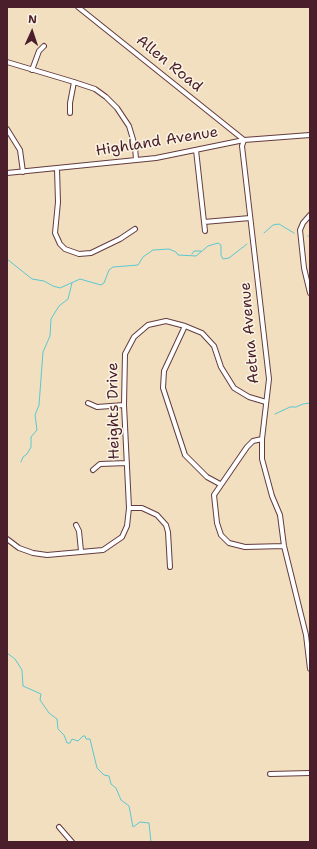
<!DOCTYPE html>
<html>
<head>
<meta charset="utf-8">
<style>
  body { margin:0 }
  #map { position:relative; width:317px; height:849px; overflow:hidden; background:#f2dfbf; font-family:"Shantell Sans",sans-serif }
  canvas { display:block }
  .frame { position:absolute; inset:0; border:8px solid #4a1f2b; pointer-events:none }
  .north { position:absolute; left:12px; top:12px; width:40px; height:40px; -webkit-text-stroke:3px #fcf5e5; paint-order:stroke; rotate:3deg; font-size:11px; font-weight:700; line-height:16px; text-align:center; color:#4a1f2b }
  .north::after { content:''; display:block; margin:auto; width:14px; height:18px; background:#4a1f2b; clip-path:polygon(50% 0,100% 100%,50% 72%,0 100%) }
</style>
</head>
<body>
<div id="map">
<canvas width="317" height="849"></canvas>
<div class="frame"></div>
<div class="north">N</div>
</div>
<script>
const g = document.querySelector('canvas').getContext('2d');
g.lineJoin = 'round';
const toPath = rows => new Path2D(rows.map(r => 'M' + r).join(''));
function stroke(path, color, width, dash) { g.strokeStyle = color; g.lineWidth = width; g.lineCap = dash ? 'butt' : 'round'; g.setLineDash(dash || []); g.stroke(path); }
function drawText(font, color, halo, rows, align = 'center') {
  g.font = font + ' "Shantell Sans",sans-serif'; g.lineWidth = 3; g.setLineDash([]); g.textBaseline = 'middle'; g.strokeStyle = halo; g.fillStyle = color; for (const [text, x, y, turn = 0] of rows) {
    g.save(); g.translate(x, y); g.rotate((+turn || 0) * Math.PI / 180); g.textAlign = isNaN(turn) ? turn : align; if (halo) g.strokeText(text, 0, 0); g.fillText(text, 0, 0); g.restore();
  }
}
stroke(toPath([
  [264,233,273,225,279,224,294,233],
  [308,236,310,236],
  [192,254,194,251,201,251],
  [7,259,32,279,44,281,53,286,60,288,80,279,101,285,104,283,109,270,113,267,138,265,143,257,153,250,169,249,176,252,178,255,196,256,208,246,218,243,221,245,221,255,223,259,229,258,247,244],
  [275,414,290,407,296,407,303,404,310,403],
  [21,462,23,457,27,454,31,447,31,437,37,430,35,415,39,405,43,352,50,336,51,319,59,306,68,299,72,283],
  [7,653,15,659,22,670,23,686,41,694,40,700,49,713,57,719,58,729,64,735,67,743,70,743,72,739,78,741,83,736,85,736,86,739,90,739,97,768,104,775,109,776,111,784,116,788,121,800,129,806,133,827,140,822,149,823,151,842]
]), '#5ac7d0', 1);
const minor = toPath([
  [78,7,244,140],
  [7,62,74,82,95,89,106,97,117,108,129,126,135,146,136,160],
  [32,70,39,51,44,46],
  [70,113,70,103,74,82],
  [7,129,20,150,23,172],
  [244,140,242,146,269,379,262,439,262,459,272,496,280,515,284,546,306,635,310,669],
  [196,150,205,231],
  [57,169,58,202,55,233,60,244,65,249,79,254,91,253,120,239,135,229],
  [7,173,156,158,244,140,310,135],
  [310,215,303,223,300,230,304,268,310,293],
  [204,222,250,218],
  [185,326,164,371,163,388,185,455,207,477,220,484],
  [88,403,97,407,124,405],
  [262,439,253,441,247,447,214,495,217,523,221,535,229,543,245,547,284,546],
  [93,470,100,464,127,463],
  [129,508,142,508,157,515,166,525,168,532,170,567],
  [76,525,79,531,81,551],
  [7,539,19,548,33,553,47,555,103,550,122,537,127,526,129,508,124,405,125,354,134,337,148,325,166,321,185,326,202,333,214,346,221,367,234,388,249,397,266,402],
  [270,774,310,773],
  [59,827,72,842]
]);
stroke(minor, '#633c41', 6);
stroke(minor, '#fff', 4);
drawText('15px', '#4a1f2b', '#fcf5e5', [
  ["Allen Road",169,64,39],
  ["Highland Avenue",157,142,-9],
  ["Aetna Avenue",250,333,-95],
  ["Heights Drive",114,411,-91]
]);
</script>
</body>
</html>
